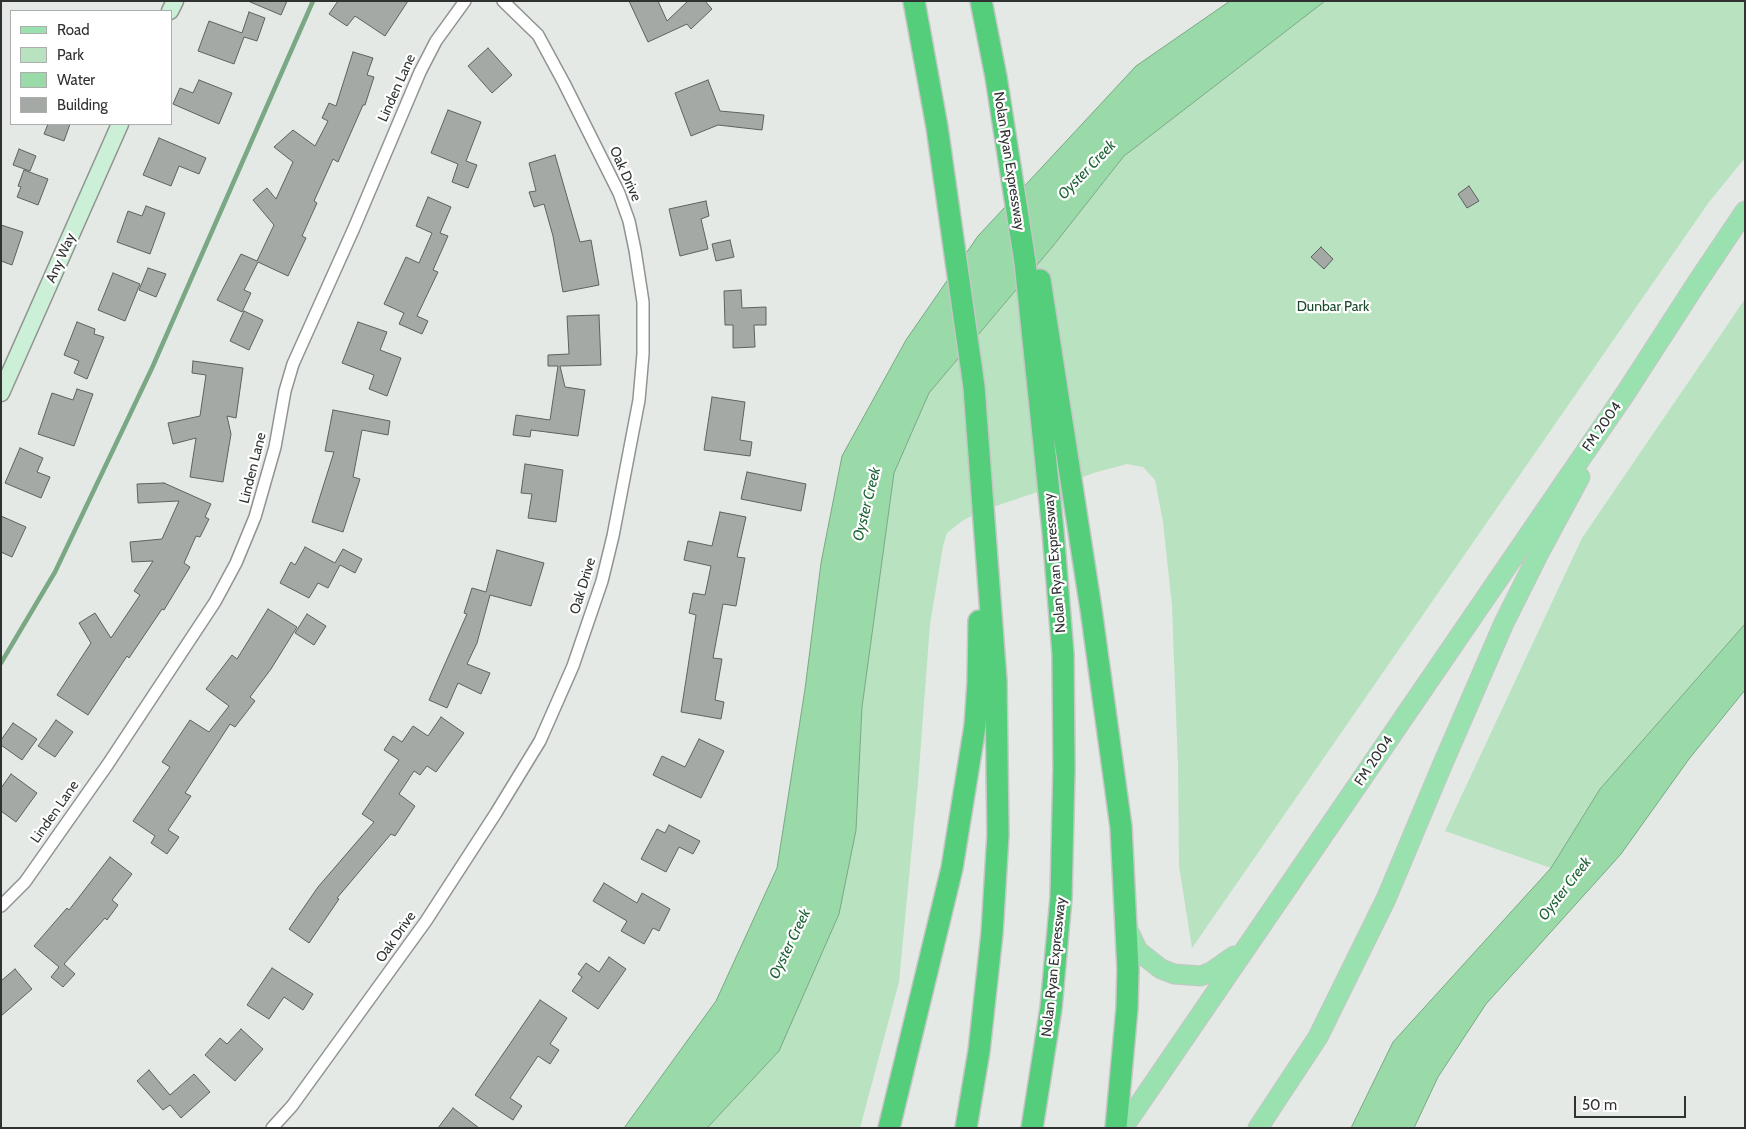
<!DOCTYPE html>
<html>
<head>
<meta charset="utf-8">
<style>
  body { margin:0 }
  #map { position:relative; width:1746px; height:1129px; overflow:hidden; background:#e4e9e5; font-family:Cabin,sans-serif }
  canvas { display:block }
  .frame { position:absolute; inset:0; border:2px solid #303231; pointer-events:none }
  .legend { position:absolute; left:10px; top:10px; width:162px; height:115px; box-sizing:border-box; background:#fff; border:1px solid #acadad; margin:0; padding:6px 9px; list-style:none; font-size:15px; color:#303231 }
  .legend li { display:flex; align-items:center; gap:10px; height:25px }
  .legend b { width:25px; border:1px solid #acadad }
  .scale { position:absolute; left:1574px; top:1096px; width:112px; height:22px; box-sizing:border-box; border:2px solid #303231; border-top:0; padding-left:6px; font-size:15px; line-height:18px; white-space:nowrap; color:#303231; -webkit-text-stroke:4px #fff; paint-order:stroke }
</style>
</head>
<body>
<div id="map">
<canvas width="1746" height="1129"></canvas>
<div class="frame"></div>
<ul class="legend">
<li><b style="height:6px;background:#99e2b0"></b>Road</li>
<li><b style="height:14px;background:#b8e2c0"></b>Park</li>
<li><b style="height:14px;background:#99daa8"></b>Water</li>
<li><b style="height:14px;background:#a4a9a5"></b>Building</li>
</ul>
<div class="scale">50 m</div>
</div>
<script>
const g = document.querySelector('canvas').getContext('2d');
g.lineJoin = 'round';
function paint(path, color) { g.fillStyle = color; g.fill(path, 'evenodd'); }
const toPath = rows => new Path2D(rows.map(r => 'M' + r).join(''));
function stroke(path, color, width, dash) { g.strokeStyle = color; g.lineWidth = width; g.lineCap = dash ? 'butt' : 'round'; g.setLineDash(dash || []); g.stroke(path); }
function drawText(font, color, halo, rows, align = 'center') {
  g.font = font + ' Cabin,sans-serif'; g.lineWidth = 4.5; g.setLineDash([]); g.textBaseline = 'middle'; g.strokeStyle = halo; g.fillStyle = color; for (const [text, x, y, turn = 0] of rows) {
    g.save(); g.translate(x, y); g.rotate((+turn || 0) * Math.PI / 180); g.textAlign = isNaN(turn) ? turn : align; if (halo) g.strokeText(text, 0, 0); g.fillText(text, 0, 0); g.restore();
  }
}
paint(toPath([
  [1325,1,1745,1,1745,158,1709,202,1192,948,1179,866,1178,766,1172,606,1163,522,1155,480,1143,467,1127,464,1097,472,981,511,962,521,947,533,943,546,930,624,918,783,899,982,860,1128,707,1128,779,1051,856,830,862,707,894,473,929,393,1053,246,1124,156],
  [1745,299,1745,624,1600,789,1551,868,1445,831,1582,538]
]), '#b8e2c0');
const water = toPath([
  [1230,1,1325,1,1124,156,1053,246,929,393,894,473,862,707,856,830,839,914,779,1051,707,1128,624,1128,716,1001,777,868,805,689,821,563,842,456,906,340,978,236,1136,66,1230,1],
  [1745,624,1745,690,1689,759,1621,854,1486,1004,1438,1077,1414,1128,1351,1128,1393,1042,1551,868,1600,789,1745,624]
]);
paint(water, '#99daa8');
stroke(water, '#7aa884', 1);
stroke(toPath([
  [1,663,55,572,152,368,313,1]
]), '#7aa884', 4.5);
const building = toPath([
  [248,1,287,1,281,15,248,1],
  [338,1,408,1,385,36,355,16,347,26,329,14,338,1],
  [629,1,658,1,667,21,688,1,705,1,712,9,691,29,687,24,648,42,629,1],
  [249,12,265,18,257,41,244,37,234,64,198,51,209,21,242,33,249,12],
  [488,48,512,75,492,93,468,66,488,48],
  [353,52,373,58,367,75,374,77,365,105,363,105,338,162,333,159,314,201,317,203,302,236,306,238,288,276,258,262,244,290,251,293,242,312,217,300,241,254,257,261,274,225,253,200,267,188,276,199,293,162,274,147,293,130,315,146,328,121,322,118,329,103,336,106,353,52],
  [199,80,232,93,219,124,173,104,180,88,193,93,199,80],
  [708,80,720,111,764,115,762,130,718,125,691,136,675,93,708,80],
  [448,110,481,122,466,161,477,165,468,188,452,182,458,164,431,153,448,110],
  [48,124,70,124,64,141,44,134,48,124],
  [159,138,206,158,199,174,179,166,171,186,143,175,159,138],
  [19,149,36,156,30,171,13,165,19,149],
  [555,155,580,242,591,240,599,285,563,292,553,236,544,204,534,207,529,192,536,191,529,163,555,155],
  [24,170,48,179,38,205,17,197,21,187,18,186,24,170],
  [1469,186,1479,201,1467,208,1458,194,1469,186],
  [428,197,451,207,440,233,448,236,433,270,438,272,417,316,428,321,422,334,399,324,404,313,384,304,406,257,419,263,432,233,416,226,428,197],
  [706,201,709,216,701,219,708,249,680,256,669,209,706,201],
  [146,206,165,213,150,254,117,242,128,211,142,216,146,206],
  [1,225,23,232,12,265,1,261,1,225],
  [730,240,734,257,716,261,712,244,730,240],
  [1321,247,1333,259,1324,269,1311,257,1321,247],
  [148,268,166,274,156,297,139,290,148,268],
  [113,273,140,284,125,321,98,310,113,273],
  [741,290,742,308,766,307,766,325,754,325,755,347,733,348,733,325,725,325,724,291,741,290],
  [244,311,263,320,249,350,230,341,244,311],
  [599,315,601,365,560,366,565,387,585,390,578,436,531,430,530,437,513,435,516,415,550,420,558,366,548,366,548,355,569,354,567,316,599,315],
  [77,322,95,329,94,334,104,337,87,379,74,373,79,361,64,355,77,322],
  [358,322,387,332,380,350,401,358,387,396,369,389,374,375,342,363,358,322],
  [193,361,243,368,236,418,227,416,231,434,223,482,190,477,196,438,173,444,168,423,200,416,206,375,192,373,193,361],
  [77,389,93,394,74,446,38,434,52,393,73,400,77,389],
  [712,397,745,402,740,440,752,442,750,456,704,450,712,397],
  [333,410,390,421,388,435,362,430,353,477,360,479,343,532,312,522,334,452,325,451,333,410],
  [20,448,43,458,37,472,50,477,41,498,5,483,20,448],
  [525,464,563,470,556,522,528,518,532,494,521,493,525,464],
  [747,472,806,484,801,511,741,499,747,472],
  [164,483,211,504,205,517,209,519,200,537,196,536,184,563,190,567,164,610,162,609,129,658,127,656,88,715,57,695,91,643,79,623,95,613,111,638,140,595,134,591,153,561,132,562,130,542,162,539,179,501,138,503,137,484,164,483],
  [720,512,746,517,737,557,745,558,736,606,723,604,713,658,722,659,715,700,724,702,721,719,681,712,696,615,689,613,693,593,705,595,711,566,684,560,688,541,712,546,720,512],
  [1,516,26,527,12,557,1,552,1,516],
  [305,547,335,563,343,549,362,559,355,573,340,565,328,588,318,583,309,598,280,583,291,562,295,565,305,547],
  [497,550,544,563,531,606,490,595,477,643,467,664,490,673,481,694,458,683,447,708,429,700,467,614,464,613,472,588,486,592,497,550],
  [268,609,297,627,271,669,250,697,255,701,235,727,230,724,185,793,191,796,168,830,179,837,167,854,151,843,155,836,133,821,170,767,162,762,190,720,209,732,229,706,206,689,232,655,237,659,268,609],
  [307,614,326,626,314,645,295,633,307,614],
  [441,717,464,733,436,772,427,766,420,775,414,771,399,794,415,806,395,836,391,834,337,898,339,899,309,943,289,929,318,887,374,822,362,814,399,760,384,750,393,736,402,742,413,726,428,736,441,717],
  [56,720,73,732,55,757,38,746,56,720],
  [13,723,37,739,22,760,1,745,1,740,13,723],
  [699,739,724,751,701,798,653,775,662,756,685,767,699,739],
  [11,774,37,793,16,822,1,811,1,788,11,774],
  [669,825,700,841,693,854,679,847,666,872,641,859,657,829,665,833,669,825],
  [110,857,132,874,112,900,118,905,107,920,105,918,64,964,75,974,63,987,51,977,59,967,34,946,67,908,69,910,110,857],
  [604,883,637,903,642,893,670,909,659,931,653,928,644,944,621,931,627,921,593,901,604,883],
  [609,957,626,969,598,1009,572,991,582,977,578,974,586,963,599,972,609,957],
  [272,968,313,994,303,1010,284,997,269,1019,247,1005,272,968],
  [15,969,32,989,1,1016,1,981,15,969],
  [540,1000,567,1018,550,1044,559,1050,550,1064,538,1056,510,1098,522,1106,513,1120,475,1095,540,1000],
  [241,1029,263,1049,235,1081,205,1055,220,1038,227,1044,241,1029],
  [149,1070,170,1095,194,1074,210,1092,181,1118,170,1105,163,1110,137,1081,149,1070],
  [453,1108,479,1128,438,1128,453,1108]
]);
paint(building, '#a4a9a5');
stroke(building, '#5e625f', 1);
const street = toPath([
  [1,906,25,882,108,764,215,602,236,563,255,517,275,447,285,391,293,364,354,228,420,72,436,41,465,1],
  [272,1128,292,1106,426,921,496,813,540,741,573,666,602,581,613,536,639,400,643,354,643,302,635,250,629,221,619,193,564,83,538,35,503,1]
]);
const secondary = toPath([
  [170,11,175,1],
  [1,393,120,124]
]);
const primary = toPath([
  [1127,928,1138,951,1161,969,1174,974,1201,976,1211,972,1234,956],
  [1123,1128,1625,394,1698,281,1745,211],
  [1258,1128,1318,1037,1386,899,1441,768,1504,623,1539,553,1580,477]
]);
const highway = toPath([
  [914,1,937,127,974,387,996,681,998,835,992,933,979,1051,966,1128],
  [981,1,996,77,1025,262,1053,531,1063,654,1064,768,1061,898,1051,1008,1032,1128],
  [1040,280,1091,609,1121,827,1128,969,1127,1008,1116,1128],
  [889,1128,952,868,975,726,978,683,979,621]
]);
stroke(street, '#909491', 14);
stroke(secondary, '#909491', 19);
stroke(primary, '#c5c6c5', 21);
stroke(highway, '#c5c6c5', 24);
stroke(street, '#fff', 11);
stroke(secondary, '#ccf0d7', 16);
stroke(primary, '#99e2b0', 19);
stroke(highway, '#55ce7b', 21);
drawText('14px', '#303231', '#fff', [
  ["Linden Lane",397,88,-66],
  ["Nolan Ryan Expressway",1009,161,81],
  ["Oak Drive",625,174,66],
  ["Any Way",61,258,-66],
  ["FM 2004",1602,427,-55],
  ["Linden Lane",253,468,-76],
  ["Nolan Ryan Expressway",1055,563,-95],
  ["Oak Drive",583,586,-73],
  ["FM 2004",1374,761,-56],
  ["Linden Lane",55,812,-55],
  ["Oak Drive",396,937,-55],
  ["Nolan Ryan Expressway",1054,967,-84]
]);
drawText('14px', '#194828', '#fff', [
  ["Dunbar Park",1333,307]
]);
drawText('italic 15px', '#206437', '#fff', [
  ["Oyster Creek",1087,170,-46],
  ["Oyster Creek",867,504,-76],
  ["Oyster Creek",1565,889,-52],
  ["Oyster Creek",790,944,-64]
]);
</script>
</body>
</html>
